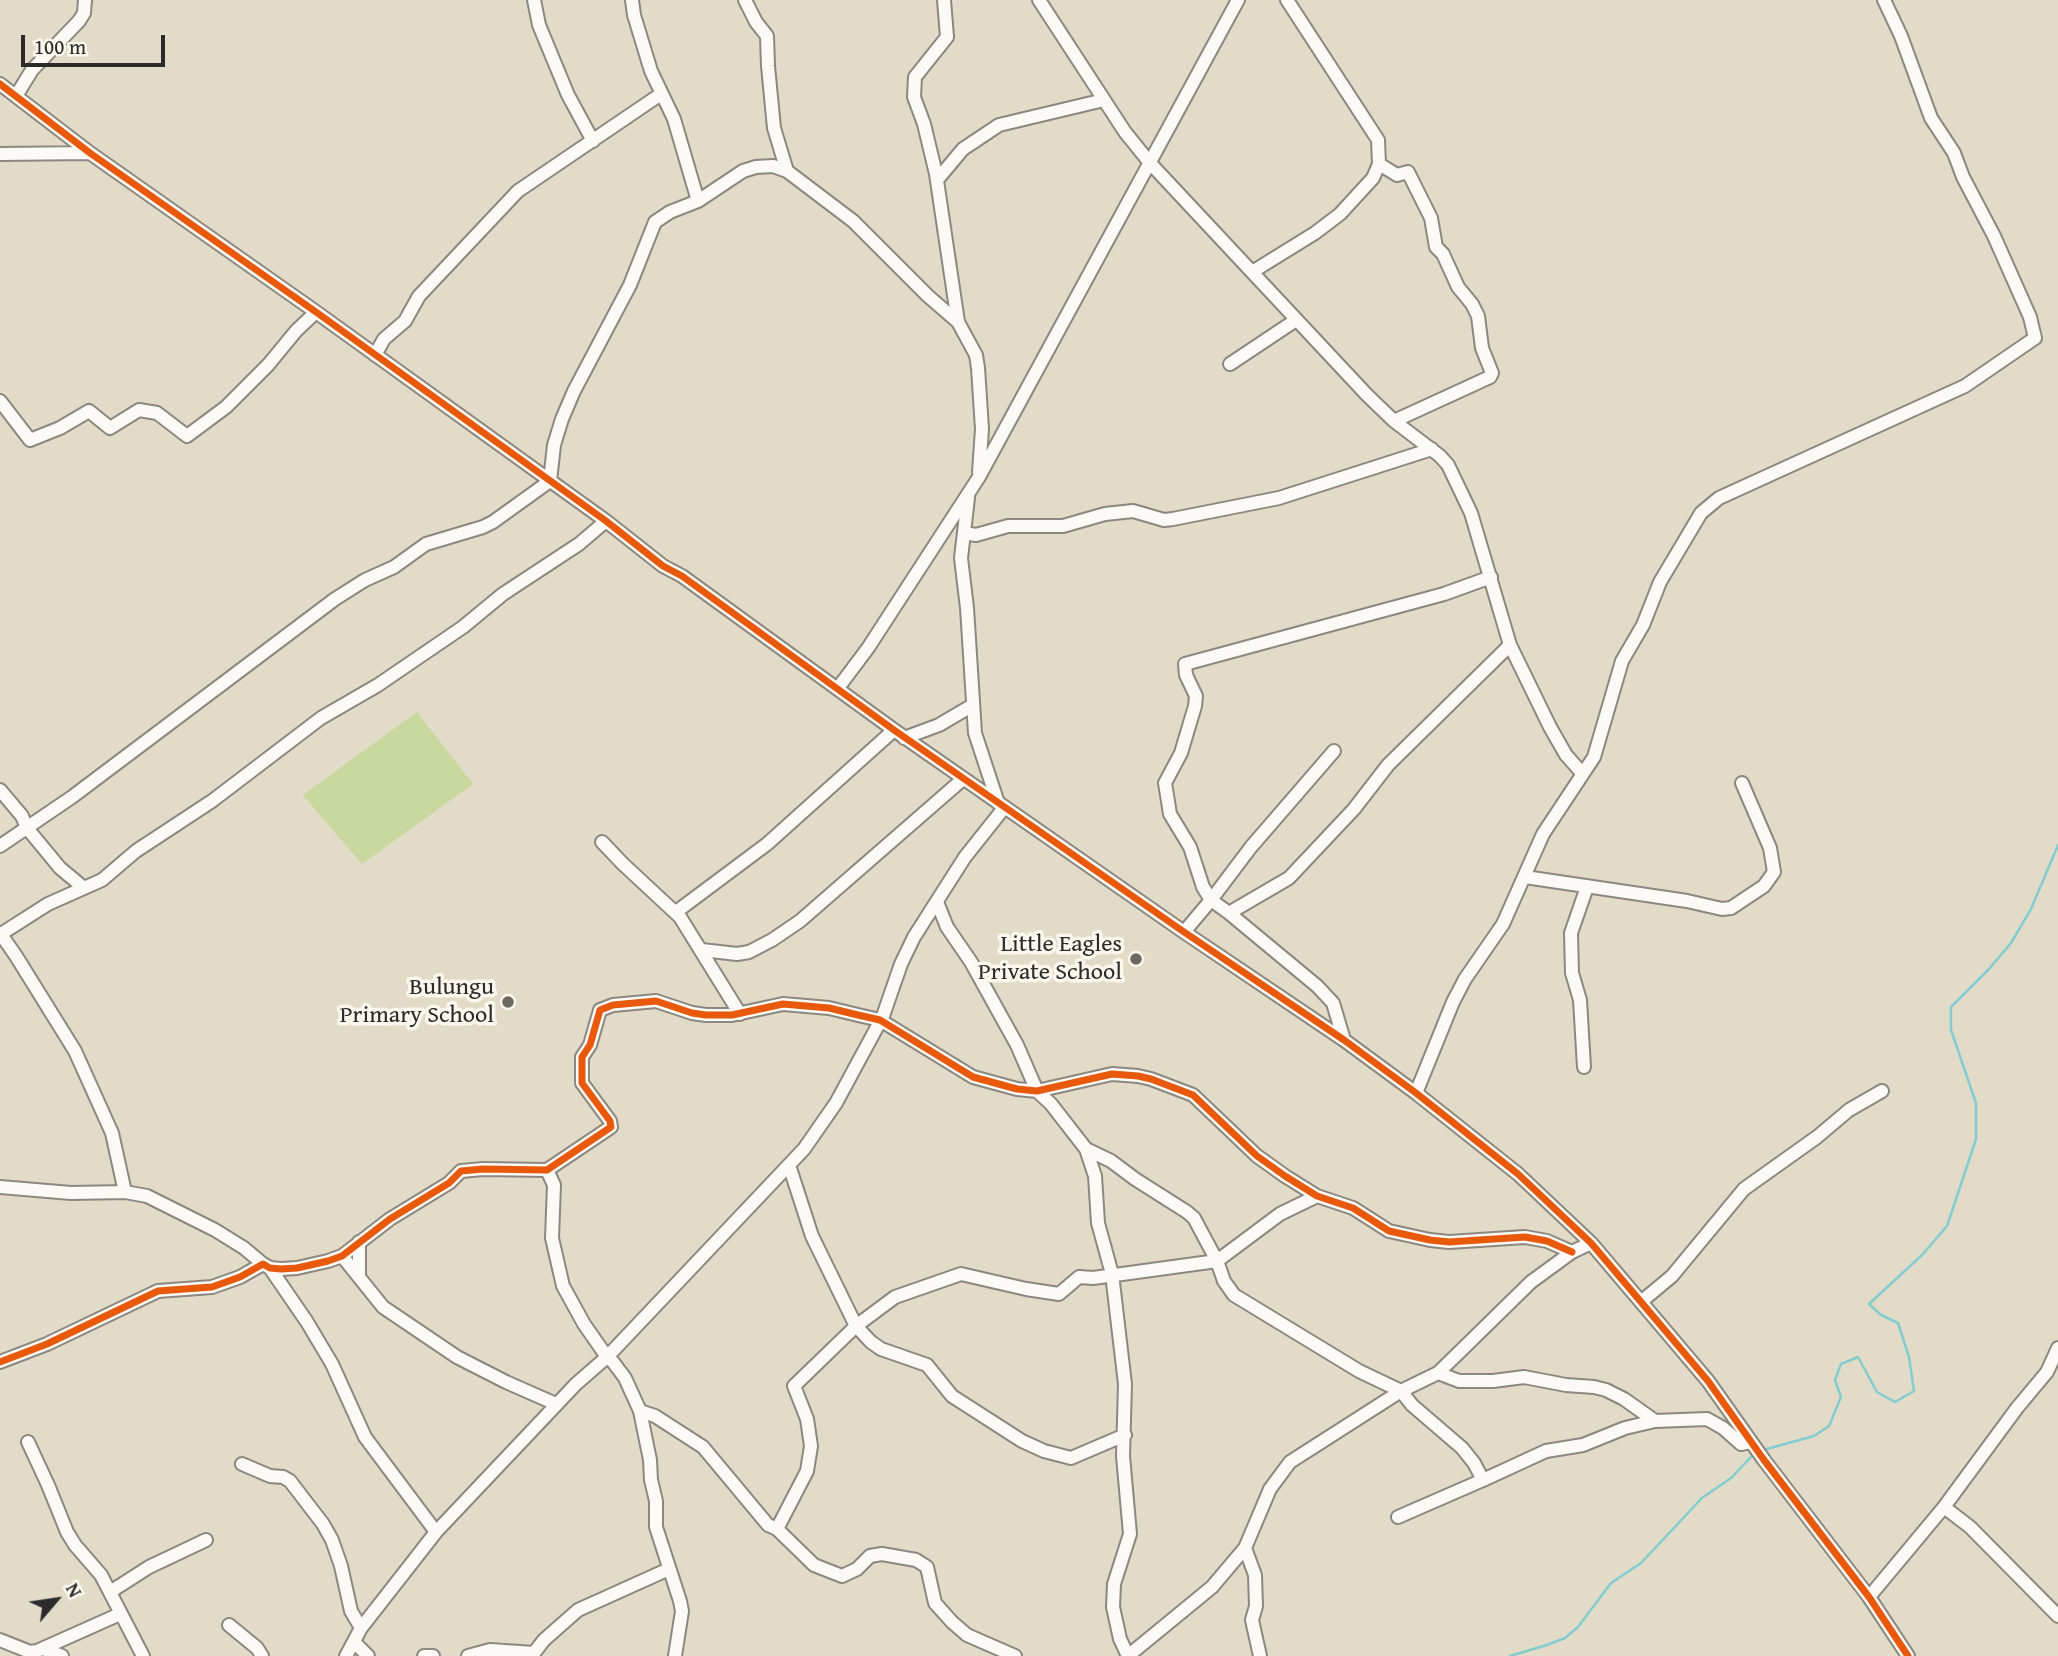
<!DOCTYPE html>
<html>
<head>
<meta charset="utf-8">
<style>
  body { margin:0 }
  #map { position:relative; width:2058px; height:1656px; overflow:hidden; background:#e2dbc8; font-family:"Gentium Book Plus",serif }
  canvas { display:block }
  .north { position:absolute; left:21px; top:1565px; width:70px; height:70px; -webkit-text-stroke:5px #fbf7ec; paint-order:stroke; rotate:61deg; font-size:19px; font-weight:700; line-height:28px; text-align:center; color:#2b2b2b }
  .north::after { content:''; display:block; margin:auto; width:24px; height:32px; background:#2b2b2b; clip-path:polygon(50% 0,100% 100%,50% 72%,0 100%) }
  .scale { position:absolute; left:21px; top:35px; width:144px; height:32px; box-sizing:border-box; border:4px solid #2b2b2b; border-top:0; padding-left:9px; font-size:21px; line-height:24px; white-space:nowrap; color:#2b2b2b; -webkit-text-stroke:5px #fbf7ec; paint-order:stroke }
</style>
</head>
<body>
<div id="map">
<canvas width="2058" height="1656"></canvas>
<div class="north">N</div>
<div class="scale">100 m</div>
</div>
<script>
const g = document.querySelector('canvas').getContext('2d');
g.lineJoin = 'round';
function paint(path, color) { g.fillStyle = color; g.fill(path, 'evenodd'); }
const toPath = rows => new Path2D(rows.map(r => 'M' + r).join(''));
function stroke(path, color, width, dash) { g.strokeStyle = color; g.lineWidth = width; g.lineCap = dash ? 'butt' : 'round'; g.setLineDash(dash || []); g.stroke(path); }
function drawText(font, color, halo, rows, align = 'center') {
  g.font = font + ' "Gentium Book Plus",serif'; g.lineWidth = 7; g.setLineDash([]); g.textBaseline = 'middle'; g.strokeStyle = halo; g.fillStyle = color; for (const [text, x, y, turn = 0] of rows) {
    g.save(); g.translate(x, y); g.rotate((+turn || 0) * Math.PI / 180); g.textAlign = isNaN(turn) ? turn : align; if (halo) g.strokeText(text, 0, 0); g.fillText(text, 0, 0); g.restore();
  }
}
paint(toPath([
  [417,712,473,784,362,864,303,795]
]), '#c9d89f');
stroke(toPath([
  [1763,1450,1814,1436,1829,1426,1841,1397,1835,1380,1841,1364,1858,1357,1877,1392,1895,1402,1914,1391,1909,1357,1898,1323,1881,1315,1869,1304,1922,1255,1947,1226,1976,1139,1976,1103,1951,1030,1951,1007,1989,969,2011,943,2031,909,2058,845],
  [1510,1656,1547,1645,1565,1638,1578,1627,1611,1583,1641,1563,1702,1498,1731,1478,1754,1454]
]), '#83cccf', 2.5);
const minor = toPath([
  [534,0,539,25,568,95,593,141],
  [632,0,634,15,651,71,674,119,698,201],
  [745,0,756,22,767,36,768,66,774,128,787,171],
  [944,0,947,37,915,77,914,97,924,124,936,174,958,322,976,355,978,368,982,429,979,472],
  [1039,0,1125,132,1150,163,1367,395,1394,421,1440,456,1448,465,1471,513,1510,645,1550,727,1566,755,1582,773],
  [1287,0,1378,140,1379,164,1397,175,1408,172,1431,218,1436,247,1443,254,1458,287,1472,304,1478,316,1482,348,1492,373,1490,377,1394,421],
  [0,84,90,153,316,312,606,521,663,566,682,576,894,730,1184,932,1344,1040,1416,1093,1518,1174,1591,1243,1708,1381,1764,1460,1869,1597,1908,1656],
  [16,96,32,70,79,21,84,13,85,0],
  [0,154,90,153],
  [937,180,963,149,999,125,1104,100],
  [1252,272,1315,233,1340,214,1373,178,1379,164],
  [375,355,384,339,405,321,419,296,518,191,661,94],
  [1230,364,1296,320],
  [0,401,30,440,60,428,89,411,110,428,139,410,157,413,187,436,226,407,268,365,296,331,316,312],
  [968,498,961,558,967,608,975,733,998,803],
  [964,533,976,535,1008,526,1063,526,1105,514,1133,511,1164,520,1173,519,1279,498,1432,449],
  [838,688,868,648,979,477,1238,0],
  [904,738,939,725,973,705],
  [1334,751,1251,847,1211,900,1203,887,1190,847,1170,814,1165,783,1181,753,1195,706,1196,696,1186,675,1185,664,1444,594,1491,577],
  [0,790,22,816,27,828,60,868,84,888],
  [602,842,623,864,680,917,740,1014],
  [0,846,72,797,335,599,365,580,394,567,426,544,483,527,493,522,550,481,554,445,562,419,574,391,630,285,655,222,670,212,698,201,743,171,756,167,773,166,787,171,853,221,928,296,958,322],
  [1525,877,1687,901,1722,909,1731,908,1764,886,1774,872,1770,848,1742,783],
  [937,902,947,927,971,962,1017,1045,1037,1091,1051,1104,1086,1149,1095,1176,1098,1223,1112,1274,1125,1384,1123,1456,1130,1534,1114,1584,1113,1607,1120,1639,1128,1656,1212,1587,1245,1548,1270,1489,1290,1462,1401,1391,1438,1373,1531,1282,1572,1252,1591,1243],
  [676,912,767,844,894,730],
  [1229,913,1317,986,1333,1003,1344,1040],
  [1184,932,1211,900,1229,913,1289,878,1354,809,1388,765,1510,645],
  [0,933,16,956,75,1051,112,1133,125,1192],
  [1,934,48,904,102,880,136,851,212,801,321,718,378,685,463,627,503,594,579,544,606,521],
  [702,950,737,954,749,952,772,940,800,921,963,779],
  [1584,1067,1580,1000,1572,973,1571,933,1587,887],
  [1416,1093,1453,1002,1465,979,1503,924,1543,834,1594,757,1622,661,1643,625,1660,582,1701,513,1719,498,1965,386,2035,338,2030,317,1994,236,1963,177,1954,153,1931,118,1901,36,1884,0],
  [1086,1149,1111,1161,1135,1179,1187,1212,1194,1218,1217,1261,1224,1281,1234,1295,1359,1371,1401,1391,1412,1405,1462,1448,1474,1463,1483,1480,1546,1451,1583,1445,1625,1428,1655,1421,1707,1419,1723,1428,1741,1444,1751,1442],
  [789,1165,812,1236,856,1326,871,1342,881,1349,927,1365,952,1396,1022,1441,1044,1451,1071,1458,1125,1435],
  [547,1170,554,1185,552,1238,563,1286,584,1324,607,1357,613,1362,625,1378,640,1411,650,1460,651,1480,656,1501,656,1527,680,1601,682,1611,675,1656],
  [0,1187,71,1193,125,1192,147,1196,215,1230,244,1248,263,1264],
  [342,1256,383,1307,457,1357,506,1382,556,1404],
  [270,1268,307,1322,332,1364,365,1437,436,1532],
  [359,1274,359,1242],
  [1642,1301,1672,1276,1744,1189,1817,1137,1849,1110,1882,1091],
  [0,1362,47,1344,158,1291,212,1287,240,1277,263,1264,270,1268,281,1269,297,1268,328,1261,342,1256,390,1219,449,1183,461,1171,483,1169,547,1170,611,1127,610,1121,582,1083,582,1057,590,1045,600,1010,613,1005,656,1001,692,1013,706,1015,732,1015,783,1004,829,1008,858,1015,880,1020,973,1077,1017,1089,1037,1091,1112,1074,1138,1076,1151,1079,1193,1095,1257,1156,1285,1176,1317,1196,1353,1208,1389,1231,1430,1240,1449,1242,1525,1237,1547,1241,1572,1252],
  [1438,1373,1459,1381,1493,1381,1524,1377,1566,1385,1594,1387,1606,1390,1624,1399,1655,1421],
  [640,1411,655,1416,703,1447,768,1525,777,1529,807,1471,811,1446,807,1419,794,1386,856,1326,895,1297,961,1274,1026,1289,1059,1294,1079,1277,1093,1278,1217,1261,1280,1214,1317,1196],
  [28,1442,48,1485,67,1532,75,1545,101,1575,143,1656],
  [242,1464,270,1476,283,1477,290,1481,323,1524,332,1540,341,1566,351,1611,361,1628],
  [1944,1507,2017,1408,2047,1372,2058,1348],
  [1398,1517,1483,1480],
  [777,1529,814,1565,842,1576,857,1569,870,1556,882,1554,916,1560,927,1567,935,1603,952,1622,967,1635,1015,1656],
  [1245,1548,1255,1575,1256,1606,1252,1620,1260,1656],
  [110,1592,149,1567,206,1540],
  [1869,1597,1944,1507,1970,1527,2058,1616],
  [229,1625,257,1648,262,1656],
  [0,1640,30,1652,37,1651,120,1614],
  [354,1642,368,1656],
  [43,1649,62,1656],
  [346,1656,361,1628,436,1532,576,1384,607,1357,804,1149,836,1103,883,1016,901,964,914,937,965,857,1004,808],
  [424,1656,433,1656],
  [468,1656,490,1650,534,1653,544,1640,578,1610,669,1569]
]);
stroke(minor, '#8c887f', 16);
stroke(minor, '#fbfaf7', 12);
stroke(toPath([
  [0,84,90,153,316,312,606,521,663,566,682,576,894,730,1184,932,1344,1040,1416,1093,1518,1174,1591,1243,1708,1381,1764,1460,1869,1597,1908,1656],
  [0,1362,47,1344,158,1291,212,1287,240,1277,263,1264,270,1268,281,1269,297,1268,328,1261,342,1256,390,1219,449,1183,461,1171,483,1169,547,1170,611,1127,610,1121,582,1083,582,1057,590,1045,600,1010,613,1005,656,1001,692,1013,706,1015,732,1015,783,1004,829,1008,858,1015,880,1020,973,1077,1017,1089,1037,1091,1112,1074,1138,1076,1151,1079,1193,1095,1257,1156,1285,1176,1317,1196,1353,1208,1389,1231,1430,1240,1449,1242,1525,1237,1547,1241,1572,1252]
]), '#e8590c', 7);
for (const [x, y, r, color] of [
  [1136,959,7,"#6b6962"],
  [508,1002,7,"#6b6962"]
]) { const dot = new Path2D(); dot.arc(x, y, r, 0, 2 * Math.PI); g.fillStyle = color; g.fill(dot); stroke(dot, '#fbf7ec', 2.5); }
drawText('24px', '#2b2b2b', '#fbf7ec', [
  ["Little Eagles",1122,945],
  ["Private School",1122,973],
  ["Bulungu",494,988],
  ["Primary School",494,1016]
], 'right');
</script>
</body>
</html>
